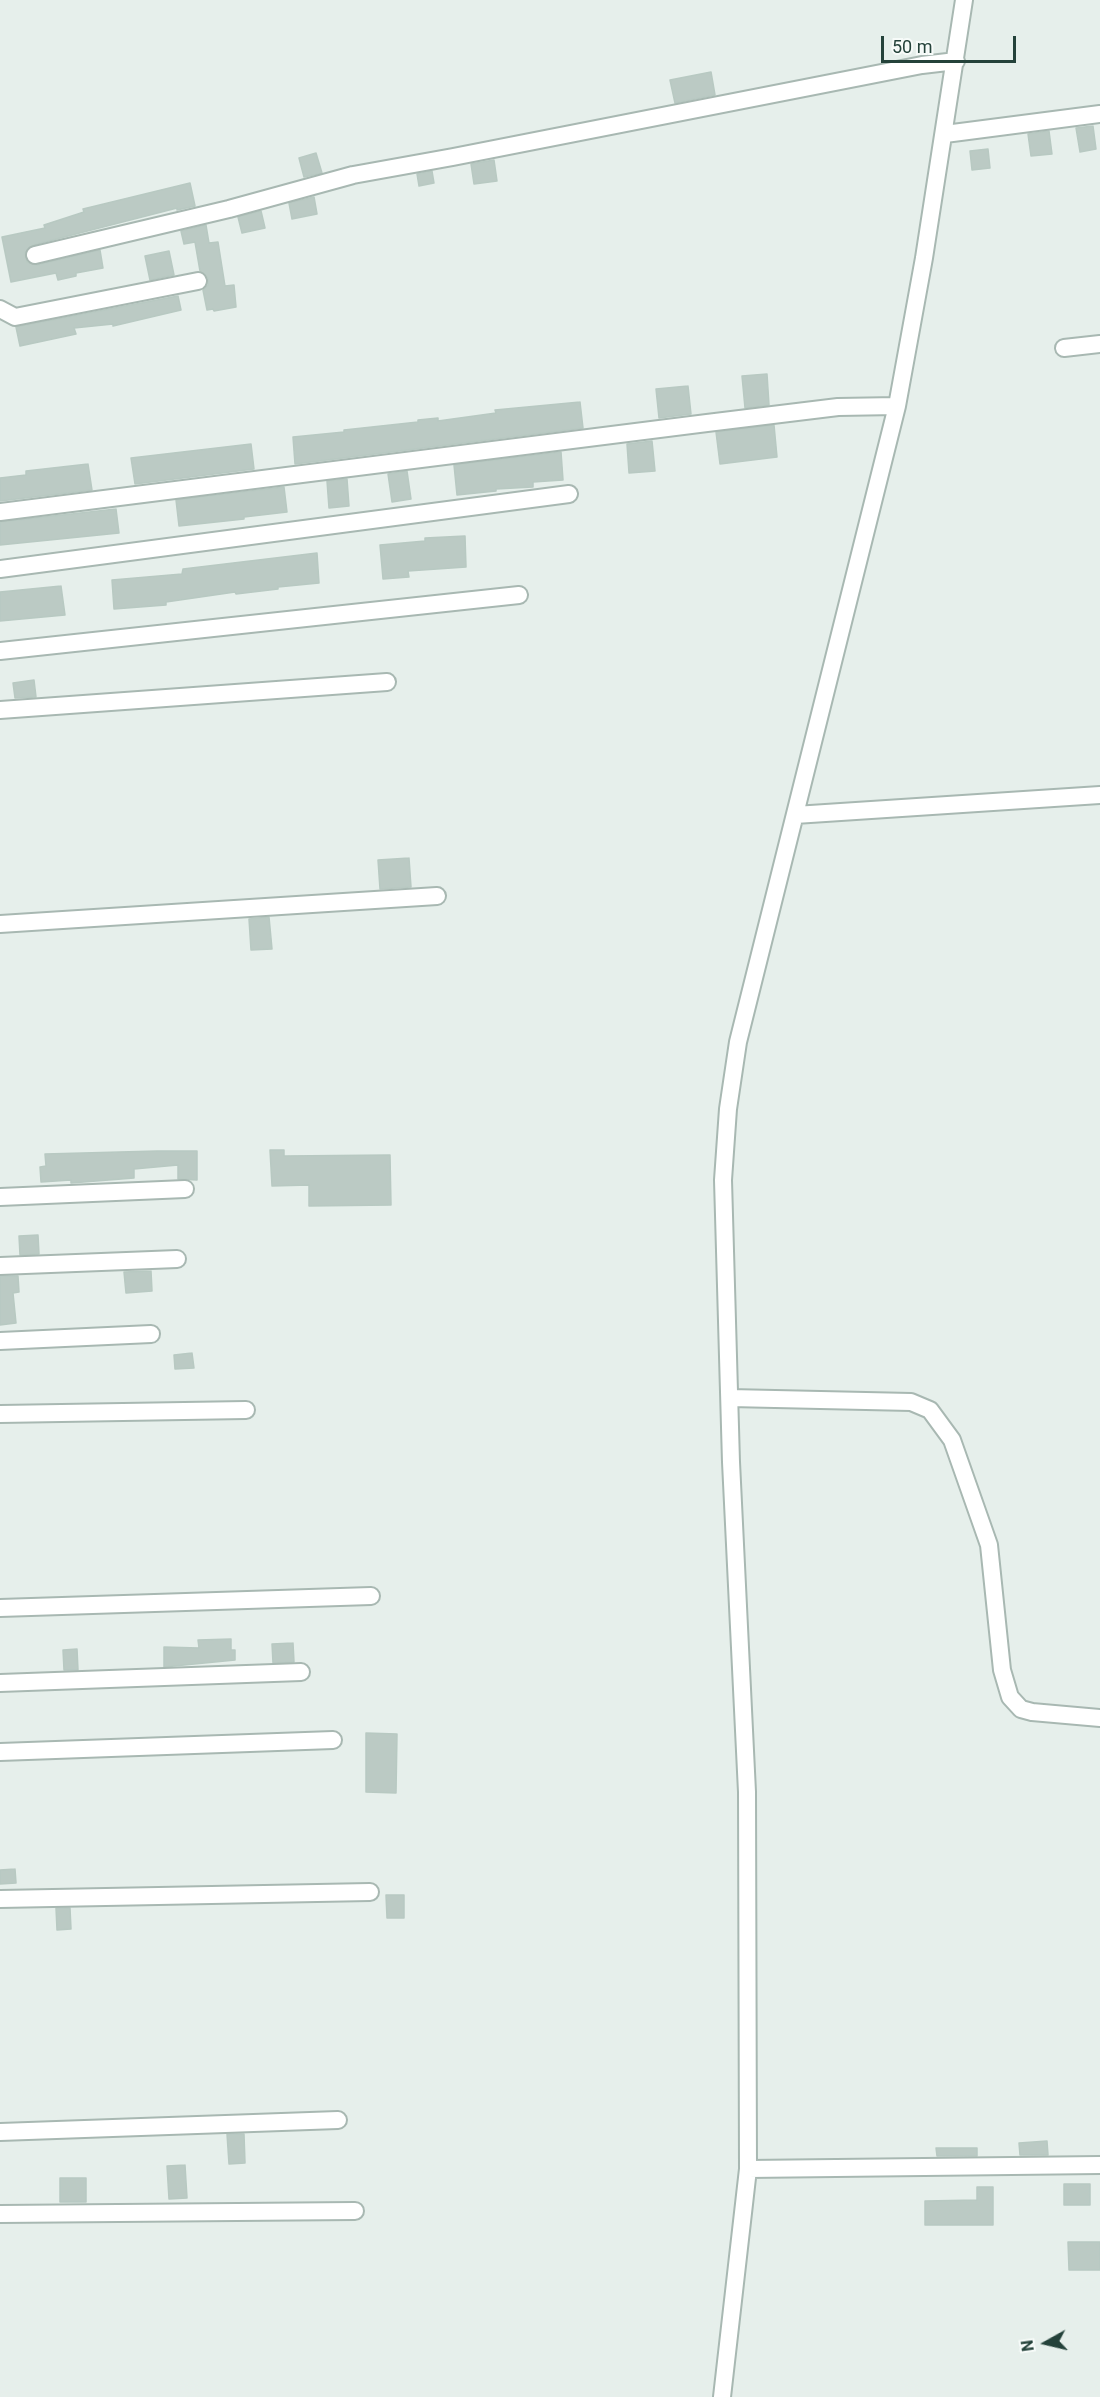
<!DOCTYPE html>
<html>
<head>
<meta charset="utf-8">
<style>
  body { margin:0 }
  #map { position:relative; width:1100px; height:2397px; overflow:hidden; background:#e6efeb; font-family:Roboto,sans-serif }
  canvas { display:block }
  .north { position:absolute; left:1016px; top:2313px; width:60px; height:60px; -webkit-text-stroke:4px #f7fbf9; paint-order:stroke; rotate:262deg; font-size:16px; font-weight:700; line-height:24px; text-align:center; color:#24423a }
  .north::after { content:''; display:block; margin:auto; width:21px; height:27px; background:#24423a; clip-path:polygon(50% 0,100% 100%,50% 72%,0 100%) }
  .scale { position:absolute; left:881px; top:36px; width:135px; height:27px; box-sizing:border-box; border:3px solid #24423a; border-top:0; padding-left:8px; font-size:18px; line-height:21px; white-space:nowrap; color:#24423a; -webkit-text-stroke:4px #f7fbf9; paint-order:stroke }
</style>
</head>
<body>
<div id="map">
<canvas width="1100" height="2397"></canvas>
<div class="north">N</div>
<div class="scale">50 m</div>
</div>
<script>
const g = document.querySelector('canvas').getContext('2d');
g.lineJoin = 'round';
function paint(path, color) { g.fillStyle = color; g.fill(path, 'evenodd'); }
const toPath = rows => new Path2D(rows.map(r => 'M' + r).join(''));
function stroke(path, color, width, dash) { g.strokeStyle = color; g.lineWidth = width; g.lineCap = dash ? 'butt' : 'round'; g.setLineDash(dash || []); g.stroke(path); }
const building = toPath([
  [711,72,715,95,675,103,670,80,711,72],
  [1093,126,1096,149,1080,152,1076,128,1093,126],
  [1049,131,1052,154,1031,156,1028,134,1049,131],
  [988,149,990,168,972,170,970,151,988,149],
  [316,153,322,173,304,177,299,158,316,153],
  [494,160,497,181,474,184,471,164,494,160],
  [432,171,434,183,419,186,417,174,432,171],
  [190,183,195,206,177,210,177,208,33,245,25,253,27,262,37,265,100,250,103,268,76,273,76,276,58,280,56,273,11,282,2,237,45,228,44,225,84,212,83,209,190,183],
  [314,197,317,214,292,219,289,203,314,197],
  [261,211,265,228,242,233,238,217,261,211],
  [206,225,209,243,218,242,225,286,234,285,236,307,214,311,213,309,207,310,203,290,208,285,208,278,200,271,195,242,184,244,181,231,206,225],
  [169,251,174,275,150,280,145,256,169,251],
  [178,296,181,310,113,326,113,324,74,328,76,334,20,346,16,327,178,296],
  [767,374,769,405,745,408,742,376,767,374],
  [688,386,691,414,659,418,656,389,688,386],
  [580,402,583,428,295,464,293,437,344,432,344,430,418,422,418,420,438,418,438,421,496,413,495,410,580,402],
  [774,425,777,457,720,464,716,432,774,425],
  [652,441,655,471,629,473,627,444,652,441],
  [251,444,254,469,135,484,131,458,251,444],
  [561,452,563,480,533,482,533,487,496,489,496,491,457,495,454,465,561,452],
  [88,464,92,490,0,501,0,478,26,475,26,471,88,464],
  [407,471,411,499,392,502,388,474,407,471],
  [347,479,349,506,329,508,327,481,347,479],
  [284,487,287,512,244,517,244,519,179,526,176,500,284,487],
  [116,509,119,533,0,545,0,522,116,509],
  [465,536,466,567,408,571,409,577,383,579,380,545,425,541,425,538,465,536],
  [317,553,319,583,278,587,278,589,236,594,235,592,166,602,166,605,114,609,112,580,182,574,183,569,317,553],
  [61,586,65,615,0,621,0,592,61,586],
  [34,680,36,697,15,698,13,683,34,680],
  [409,858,411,887,380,889,378,860,409,858],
  [269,917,272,949,251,950,249,919,269,917],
  [270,1150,284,1150,284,1156,390,1155,391,1205,309,1206,309,1185,272,1186,270,1150],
  [157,1151,197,1151,197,1180,178,1179,178,1165,134,1169,134,1178,71,1183,71,1180,41,1182,40,1167,46,1166,45,1154,157,1151],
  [38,1235,39,1254,20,1255,19,1236,38,1235],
  [151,1271,152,1291,126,1293,124,1272,151,1271],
  [0,1276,18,1276,19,1292,13,1293,16,1323,0,1325,0,1276],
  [192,1353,194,1368,175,1369,174,1355,192,1353],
  [231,1639,231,1650,235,1650,235,1660,164,1667,164,1647,199,1648,198,1640,231,1639],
  [293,1643,294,1662,273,1663,272,1644,293,1643],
  [77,1649,78,1670,64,1670,63,1650,77,1649],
  [366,1733,397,1734,396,1793,366,1792,366,1733],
  [15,1869,16,1883,0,1884,0,1870,15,1869],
  [386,1895,404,1895,404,1918,387,1918,386,1895],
  [56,1908,70,1908,71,1929,57,1930,56,1908],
  [227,2134,244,2134,245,2163,229,2164,227,2134],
  [1047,2141,1048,2155,1020,2155,1019,2143,1047,2141],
  [936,2148,977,2148,977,2156,937,2156,936,2148],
  [185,2165,187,2198,169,2199,167,2166,185,2165],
  [60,2178,86,2178,86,2202,60,2202,60,2178],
  [1064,2184,1090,2184,1090,2205,1064,2205,1064,2184],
  [977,2187,993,2187,993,2225,925,2225,925,2201,977,2200,977,2187],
  [1068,2242,1100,2242,1100,2270,1069,2270,1068,2242]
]);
paint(building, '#bbcac4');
stroke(building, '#b8c9c2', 1.5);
const minor = toPath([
  [945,134,1100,114],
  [35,255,229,209,353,175,453,157,922,65,956,61],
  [0,309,15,317,198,281],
  [1064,348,1100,344],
  [0,512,707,423,838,407,897,406],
  [0,569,569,494],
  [0,651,519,595],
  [0,710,387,682],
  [795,815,1100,795],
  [0,924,437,896],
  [0,1197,185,1189],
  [0,1266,177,1259],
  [0,1341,151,1334],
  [730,1398,911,1402,930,1410,952,1440,989,1545,1002,1670,1010,1697,1021,1709,1032,1712,1100,1718],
  [0,1414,246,1410],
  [0,1608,371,1596],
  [0,1683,301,1672],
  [0,1752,333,1740],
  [0,1899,370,1892],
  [0,2132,338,2120],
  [748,2169,1100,2165],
  [0,2214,355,2211],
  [722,2397,748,2169,747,1792,731,1462,723,1180,728,1109,738,1042,897,406,924,258,964,0]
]);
stroke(minor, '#a8b8b2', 20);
stroke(minor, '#fff', 16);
</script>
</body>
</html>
